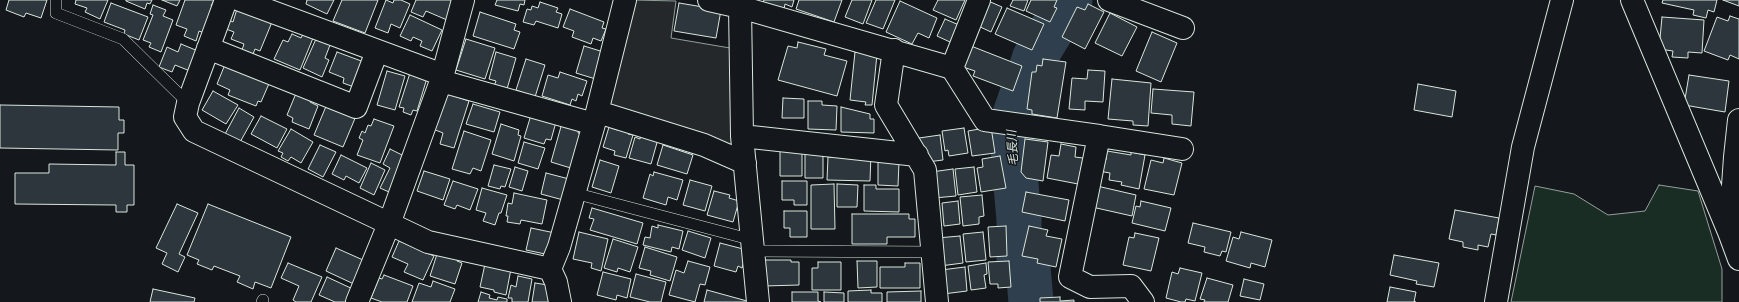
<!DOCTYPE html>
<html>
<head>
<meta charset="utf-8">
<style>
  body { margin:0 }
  canvas { display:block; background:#14181c }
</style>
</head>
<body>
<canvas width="1739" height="302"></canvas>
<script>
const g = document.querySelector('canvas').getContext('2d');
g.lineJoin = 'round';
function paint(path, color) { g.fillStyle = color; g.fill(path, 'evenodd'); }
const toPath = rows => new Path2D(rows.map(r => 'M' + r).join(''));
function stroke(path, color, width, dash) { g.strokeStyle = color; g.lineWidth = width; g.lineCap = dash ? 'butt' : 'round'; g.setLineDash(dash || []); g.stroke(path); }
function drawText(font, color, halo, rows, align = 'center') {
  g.font = font + ' "Alegreya Sans","Noto Sans JP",sans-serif'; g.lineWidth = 3; g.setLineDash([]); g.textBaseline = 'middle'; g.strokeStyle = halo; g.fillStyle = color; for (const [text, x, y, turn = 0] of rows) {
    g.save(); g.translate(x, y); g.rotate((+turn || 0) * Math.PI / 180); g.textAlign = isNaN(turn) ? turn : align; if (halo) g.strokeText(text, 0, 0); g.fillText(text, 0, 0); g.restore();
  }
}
const green = toPath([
  [1659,185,1698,191,1722,269,1722,302,1511,302,1535,186,1574,194,1608,215,1645,211,1659,185]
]);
paint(green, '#1a2d24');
stroke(green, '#939e99', 1);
const parking = toPath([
  [634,0,676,1,671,38,730,48,733,144,726,148,609,108,606,102,634,0]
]);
paint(parking, '#24282b');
stroke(parking, '#939e99', 1);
stroke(toPath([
  [1031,302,1028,267,1019,263,1019,220,1011,126,1035,57,1070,0]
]), '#2f3f4d', 45);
const building = toPath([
  [9,0,47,0,41,18,26,13,24,17,6,10,9,0],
  [76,0,108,0,100,19,85,12,87,8,75,4,76,0],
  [126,0,152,0,150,4,147,3,145,9,126,1,126,0],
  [162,0,180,0,177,6,162,0],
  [185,0,214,0,211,6,216,8,207,34,199,31,196,41,184,36,187,29,176,25,185,0],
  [307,0,334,0,327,14,306,4,307,0],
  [342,0,378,0,365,33,333,21,342,0],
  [386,0,393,3,394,0,401,0,410,4,400,28,391,24,388,33,375,28,386,0],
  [416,0,454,0,447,20,426,11,423,17,411,12,416,0],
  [497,0,525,0,524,5,520,4,518,11,495,5,497,0],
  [764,0,794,0,792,7,785,4,784,9,763,2,764,0],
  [799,0,842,0,834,22,796,9,799,0],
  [852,0,872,0,863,24,845,17,852,0],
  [876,0,895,0,883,29,866,23,876,0],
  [938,0,965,0,956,20,933,10,938,0],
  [986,0,1002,7,991,32,974,24,986,0],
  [1013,0,1028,0,1024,11,1010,6,1013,0],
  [1031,0,1057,0,1054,7,1057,8,1050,22,1026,11,1031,0],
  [1663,0,1717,0,1714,12,1708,10,1706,18,1693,15,1694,10,1662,3,1663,0],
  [1723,0,1739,0,1739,6,1723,0],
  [900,1,937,18,929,38,918,33,912,44,886,32,900,1],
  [540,2,558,8,556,12,562,14,558,28,536,21,534,25,523,22,527,9,531,10,532,6,538,8,540,2],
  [111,3,148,17,139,40,124,34,125,30,104,22,111,3],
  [679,3,721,10,716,38,674,31,679,3],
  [1088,4,1104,12,1085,49,1062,37,1077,7,1085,10,1088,4],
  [153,5,166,10,163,16,173,20,161,52,149,47,151,43,143,40,153,15,150,14,153,5],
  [1007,8,1044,24,1032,50,995,34,1007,8],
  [237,9,272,22,260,51,255,49,253,54,242,50,244,44,231,39,234,32,226,29,229,20,233,22,237,9],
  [570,9,604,22,602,28,606,29,601,41,593,38,591,44,572,37,574,31,563,27,570,9],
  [480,12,516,24,514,30,520,32,514,49,473,36,480,12],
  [1110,13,1137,27,1122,56,1095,43,1110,13],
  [410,15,442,30,432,51,420,46,422,41,413,37,411,41,400,36,410,15],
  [1730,16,1739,19,1739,59,1730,55,1728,60,1704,51,1717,17,1728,21,1730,16],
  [1662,17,1704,20,1702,53,1688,52,1688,58,1672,57,1673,51,1659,49,1662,17],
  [945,19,959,25,950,42,937,36,945,19],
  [1152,32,1177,43,1161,82,1136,71,1152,32],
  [292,34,301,38,303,34,313,38,300,70,274,59,283,40,288,42,292,34],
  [316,39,330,45,325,58,329,60,322,77,303,68,316,39],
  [466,39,495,48,485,79,456,70,466,39],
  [798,42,826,49,824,55,847,61,837,96,778,80,788,46,797,48,798,42],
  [181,44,198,51,190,71,175,65,172,72,159,67,167,47,178,52,181,44],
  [584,46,607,53,599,80,576,73,584,46],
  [971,46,1022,66,1013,91,973,76,975,71,963,67,971,46],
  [337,52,364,62,354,87,343,83,344,78,329,72,337,52],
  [496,52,516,58,507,89,494,86,496,81,489,79,496,52],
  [855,52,877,54,872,105,865,105,866,102,850,100,855,52],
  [526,59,545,65,535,97,516,90,526,59],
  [1043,59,1066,62,1057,118,1032,114,1032,110,1027,109,1032,72,1036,72,1037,65,1042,66,1043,59],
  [226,62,271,79,261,102,258,101,256,106,228,95,230,90,217,84,226,62],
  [1088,70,1105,71,1103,102,1085,101,1085,110,1069,109,1072,78,1087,79,1088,70],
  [387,71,405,76,395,110,377,105,387,71],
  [560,72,587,81,582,96,578,94,576,101,572,99,570,105,542,96,548,75,558,78,560,72],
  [410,73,427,78,417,111,413,110,411,115,403,112,404,108,399,107,410,73],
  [1689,75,1729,81,1725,112,1684,105,1689,75],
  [1112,79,1151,83,1148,126,1133,125,1133,121,1108,119,1112,79],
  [1418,84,1456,91,1452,117,1414,110,1418,84],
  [1153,89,1194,92,1191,126,1172,124,1172,115,1151,113,1153,89],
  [213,91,238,105,226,124,202,110,213,91],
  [297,91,312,97,310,102,318,106,309,129,292,122,293,118,287,115,297,91],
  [445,93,469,101,454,148,440,144,443,133,433,129,445,93],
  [783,98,804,99,804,118,782,118,783,98],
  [808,101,822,101,822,105,837,106,836,130,808,129,808,101],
  [327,104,356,116,343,147,314,135,327,104],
  [473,104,500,112,494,132,466,124,473,104],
  [0,105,119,107,119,120,124,120,124,133,118,133,118,150,0,148,0,105],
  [841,107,870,114,870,119,874,119,874,133,841,132,841,107],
  [239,108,254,117,239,144,224,136,239,108],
  [531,115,556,122,551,140,546,139,544,144,524,138,531,115],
  [261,116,287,129,277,148,251,134,261,116],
  [374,119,394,126,380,163,357,155,363,140,359,138,362,131,365,133,368,125,371,126,374,119],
  [562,123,579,128,578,133,584,135,574,169,551,162,562,123],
  [501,124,519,130,518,135,521,136,514,161,492,154,501,124],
  [618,126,630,130,628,134,633,135,626,158,614,155,615,151,603,147,609,127,617,130,618,126],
  [991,127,995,153,972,156,968,131,991,127],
  [964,128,968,153,949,156,948,150,945,151,942,131,964,128],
  [291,129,313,142,301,163,291,157,288,161,281,157,283,153,278,151,291,129],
  [464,131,491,140,481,171,473,168,470,174,452,169,464,131],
  [641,135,658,139,651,164,629,158,635,137,640,139,641,135],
  [940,135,943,160,927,162,921,157,919,138,940,135],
  [1025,139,1048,142,1043,181,1026,178,1021,172,1025,139],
  [524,142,545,148,538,169,518,163,524,142],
  [1061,144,1076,147,1075,157,1083,158,1078,184,1047,178,1051,155,1059,156,1061,144],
  [320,145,336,152,323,177,308,169,320,145],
  [663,145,693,155,687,174,657,165,663,145],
  [390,149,406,157,389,192,380,188,390,168,383,164,390,149],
  [780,151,802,151,802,176,780,176,780,151],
  [1107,151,1131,155,1131,152,1145,155,1139,189,1121,185,1122,182,1109,180,1110,173,1099,171,1101,159,1106,160,1107,151],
  [116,152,125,152,125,165,134,165,134,205,127,205,127,212,116,212,116,205,15,204,15,173,49,173,49,164,116,165,116,152],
  [805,152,823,152,823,178,805,178,805,152],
  [871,154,870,181,827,180,828,157,852,158,871,154],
  [341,155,367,168,359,183,346,176,344,180,332,174,341,155],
  [1000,156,1006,188,981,192,977,168,983,167,982,159,1000,156],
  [1164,158,1182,163,1174,195,1144,189,1151,160,1163,163,1164,158],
  [600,160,619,166,611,193,592,187,600,160],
  [878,161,899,162,898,186,878,185,878,161],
  [371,163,385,170,374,195,360,188,371,163],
  [494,165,511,169,505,187,501,186,500,189,488,186,494,165],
  [515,167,528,171,522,191,509,187,515,167],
  [974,167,977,192,958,195,955,169,974,167],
  [953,169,956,196,934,198,931,172,953,169],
  [424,171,450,179,443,200,417,191,424,171],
  [654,172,683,180,677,200,668,197,666,205,643,198,650,174,653,176,654,172],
  [546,173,573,180,567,201,541,194,546,173],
  [690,180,712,186,705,211,683,205,690,180],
  [453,181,478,189,470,210,457,205,455,209,444,205,453,181],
  [782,181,807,181,807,205,794,205,794,200,782,200,782,181],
  [834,184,835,229,811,229,811,185,834,184],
  [837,184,858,185,857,207,837,207,837,184],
  [864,185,876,185,876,189,899,189,899,212,864,211,864,185],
  [1097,186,1136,195,1132,216,1092,207,1097,186],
  [482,188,507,195,501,213,499,213,495,225,483,221,486,213,476,210,482,188],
  [714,191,730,195,729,198,739,201,733,222,707,215,714,191],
  [1026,192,1069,200,1065,221,1022,212,1026,192],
  [514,193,547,200,542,224,521,220,520,224,507,222,508,216,506,216,508,203,512,204,514,193],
  [982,195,984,216,979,217,979,224,963,226,960,197,982,195],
  [958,201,960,224,944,226,942,203,958,201],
  [1141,201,1171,208,1165,231,1132,223,1136,206,1140,207,1141,201],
  [177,204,198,213,179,254,185,257,178,272,162,264,167,253,156,248,177,204],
  [208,204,291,237,271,288,255,282,253,289,237,282,240,276,214,266,212,270,197,264,199,260,187,255,208,204],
  [592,208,643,223,637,244,590,230,594,219,589,218,592,208],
  [1455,210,1499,218,1496,235,1491,234,1488,247,1478,245,1478,250,1463,247,1463,242,1449,239,1455,210],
  [784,211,807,211,807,237,790,237,790,228,784,228,784,211],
  [852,214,909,214,909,219,915,219,915,237,887,237,887,244,852,244,852,214],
  [1193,223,1231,232,1226,252,1222,251,1220,256,1204,252,1205,247,1188,243,1193,223],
  [658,225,683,231,679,249,672,247,671,252,643,245,645,237,650,238,652,226,658,228,658,225],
  [1006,226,1007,256,990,257,988,227,1006,226],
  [1029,226,1048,230,1046,236,1062,239,1056,267,1037,263,1038,259,1022,256,1029,226],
  [531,228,555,233,550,255,526,250,531,228],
  [688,231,711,238,705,258,682,250,688,231],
  [579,232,608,239,601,271,591,268,592,263,573,259,579,232],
  [983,232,986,260,966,262,963,234,983,232],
  [1241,232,1272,240,1265,267,1251,263,1250,268,1226,261,1233,237,1239,239,1241,232],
  [1135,233,1159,238,1151,271,1123,265,1129,237,1134,238,1135,233],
  [960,236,963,263,940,266,937,238,960,236],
  [613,239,638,247,630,272,618,268,617,272,604,268,613,239],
  [399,241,434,256,423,280,404,272,408,264,392,257,399,241],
  [720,243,747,250,742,268,738,266,736,272,714,266,720,243],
  [645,247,677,257,670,281,650,275,651,271,639,268,645,247],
  [336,248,363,260,360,265,365,267,356,285,326,271,336,248],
  [438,251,458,258,457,261,462,263,455,284,430,276,438,251],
  [1394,255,1439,263,1434,287,1416,284,1417,281,1390,275,1394,255],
  [761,260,791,260,791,262,799,262,799,285,764,286,761,260],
  [688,261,710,267,705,285,700,284,695,302,669,295,676,270,684,273,688,261],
  [857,261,877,261,877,287,858,288,857,261],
  [1009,261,1011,287,998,288,998,284,990,284,988,262,1009,261],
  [818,262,841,262,841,290,812,290,812,268,818,268,818,262],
  [288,263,322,277,311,302,296,302,293,300,299,286,281,278,288,263],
  [905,263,920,263,920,288,880,288,880,267,905,267,905,263],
  [986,263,987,274,984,275,986,288,971,290,968,266,986,263],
  [485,264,511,269,506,295,494,292,494,290,480,287,485,264],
  [965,267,967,291,943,294,941,270,965,267],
  [1180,268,1202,273,1195,301,1186,299,1185,302,1181,302,1166,298,1172,272,1178,274,1180,268],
  [603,272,631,279,627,298,617,295,616,300,597,295,603,272],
  [636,274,666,282,661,302,650,302,630,297,636,274],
  [384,275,413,286,407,302,382,302,371,298,379,278,382,279,384,275],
  [518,276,532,279,528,302,512,302,512,298,508,298,511,285,516,287,518,276],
  [327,277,355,290,350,302,335,302,319,295,327,277],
  [1207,278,1233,285,1228,302,1204,302,1205,300,1200,299,1207,278],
  [1244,279,1264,284,1260,300,1240,296,1244,279],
  [433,281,455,289,450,302,412,302,419,283,431,287,433,281],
  [535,283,548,285,547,294,553,295,551,302,532,302,535,283],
  [1390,287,1416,292,1414,302,1416,302,1387,302,1390,287],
  [153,289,195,298,194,302,150,302,153,289],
  [707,290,747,301,746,302,704,302,707,290],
  [871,290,871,293,882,293,882,302,848,302,848,291,871,290],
  [921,291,921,302,887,302,887,292,921,291],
  [481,292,490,295,489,298,497,300,498,297,507,299,507,302,478,302,481,292],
  [792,292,818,292,818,301,821,302,792,302,792,292],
  [824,292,844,293,844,302,824,302,824,292],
  [1060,297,1060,301,1074,300,1074,302,1040,302,1040,298,1060,297]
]);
paint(building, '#2c363c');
stroke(building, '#d8e6dc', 1);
const lane = toPath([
  [56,0,56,13,123,39,188,103],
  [574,193,753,240],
  [754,251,933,252],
  [262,302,263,300]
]);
const street = toPath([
  [226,0,188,103,185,117,194,131,428,242,550,269],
  [240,0,443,75],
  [709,0,740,7,952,68],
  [979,0,952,68,985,120,1099,136,1070,277,1090,287,1131,286,1143,302],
  [1109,0,1183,28],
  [1632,0,1729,232,1739,259],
  [740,7,742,136,758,302],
  [208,48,356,107,377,51],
  [894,50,886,105,925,170,937,302],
  [441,81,594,124],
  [598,112,704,145,745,163],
  [742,136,917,155],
  [1099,136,1182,149],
  [1730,228,1735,157,1739,120],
  [357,302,389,224,441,81,463,0],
  [560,302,556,282,550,269,559,247,594,124,625,0],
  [1496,302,1523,147,1562,0]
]);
stroke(lane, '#d8e6dc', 12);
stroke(street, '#d8e6dc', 24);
stroke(lane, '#14181c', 11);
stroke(street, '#14181c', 22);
drawText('italic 12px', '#d8e6dc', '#14181c', [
  ["毛長川",1013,148,-94]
]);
</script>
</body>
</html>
